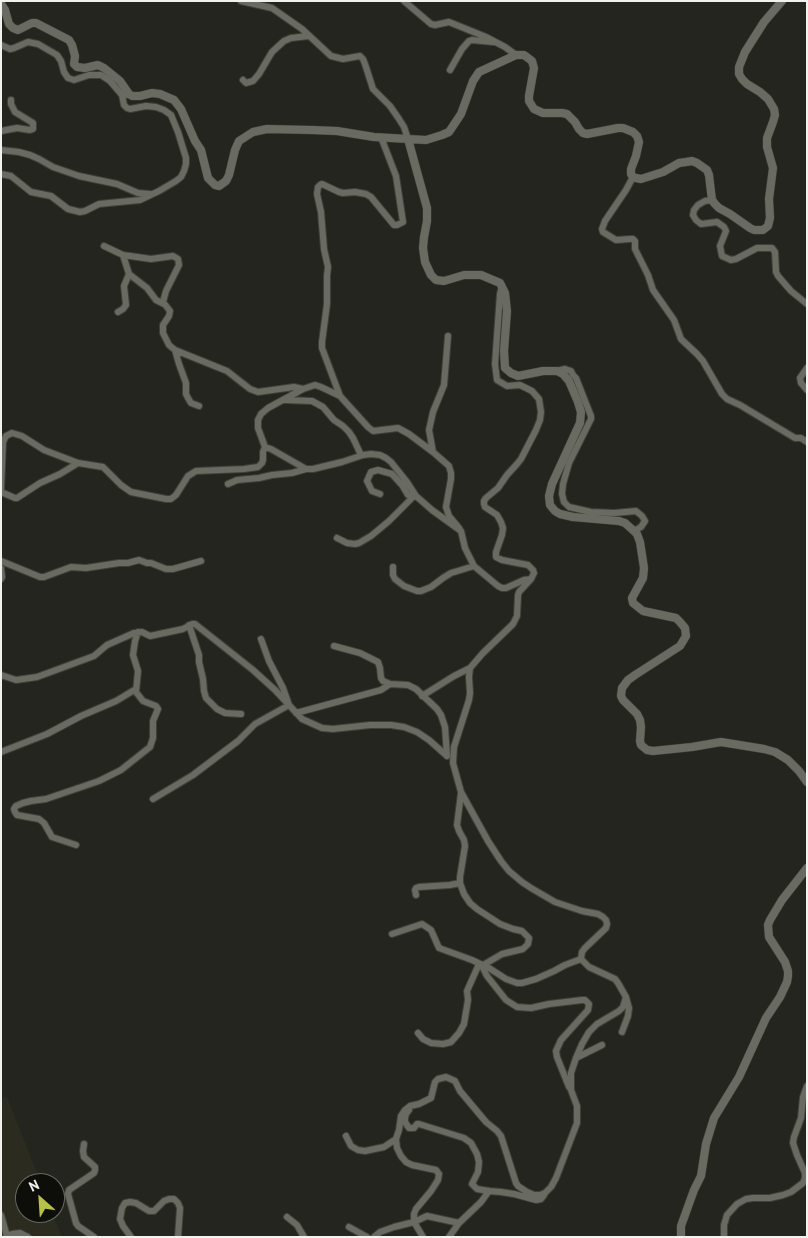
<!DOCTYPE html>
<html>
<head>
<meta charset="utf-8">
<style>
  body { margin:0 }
  #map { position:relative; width:808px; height:1238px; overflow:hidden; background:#24251e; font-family:"PT Sans",sans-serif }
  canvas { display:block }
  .frame { position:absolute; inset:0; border:2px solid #f1f2ed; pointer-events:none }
  .north { position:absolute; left:15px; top:1173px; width:50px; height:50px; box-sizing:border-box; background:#0d0e0a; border:1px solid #686965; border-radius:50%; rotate:334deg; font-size:14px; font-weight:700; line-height:20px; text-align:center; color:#f1f2ed }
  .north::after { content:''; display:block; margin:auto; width:18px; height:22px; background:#b7c148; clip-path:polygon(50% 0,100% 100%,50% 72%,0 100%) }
</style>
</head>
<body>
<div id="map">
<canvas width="808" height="1238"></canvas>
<div class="frame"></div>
<div class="north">N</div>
</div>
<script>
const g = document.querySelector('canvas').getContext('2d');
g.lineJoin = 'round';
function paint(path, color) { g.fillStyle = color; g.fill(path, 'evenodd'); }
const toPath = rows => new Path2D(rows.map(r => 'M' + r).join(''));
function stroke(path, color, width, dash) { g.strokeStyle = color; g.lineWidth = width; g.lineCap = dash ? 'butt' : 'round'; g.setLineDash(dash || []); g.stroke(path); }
paint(toPath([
  [7,1097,41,1183,25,1183,25,1213,52,1213,62,1237,1,1237,1,1098]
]), '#2b2c1f');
const minor = toPath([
  [241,1,272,8,302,29,331,56,343,59,360,56,363,59,365,64,373,89,390,106,399,119,404,127,408,139],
  [404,1,431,24,435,25,449,22,486,37,505,47,516,55],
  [1,45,10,49,14,48,28,42,38,44,57,55,61,61,64,72,68,78,74,80,89,75,101,75,110,81,122,95,126,95],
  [450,70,462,49,469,41,472,40,493,42],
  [243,80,246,83,253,81,259,74,272,52,284,41,291,38,309,36],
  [1,131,17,128,30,130,33,129,33,123,15,112,11,104,11,100],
  [381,137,396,176,403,222,397,225,394,225,371,197,366,194,355,192,343,193,339,192,322,184,320,185,318,187,317,194,321,212,324,249,328,267,327,276,327,304,322,342,322,348,340,396,368,427,373,431,398,428,409,434,433,452,449,466,451,473,451,479,446,507,449,516,459,528],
  [1,150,19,152,30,155,39,159,53,167,79,176,117,184,138,193,150,194],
  [1,174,11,176,31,192,51,196,68,209,80,212,85,211,99,204,140,200,159,191,176,181,181,177,184,171,186,164,186,158,178,132,171,115,164,110,156,107,146,106,130,109,127,108,124,105,122,95],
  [633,177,626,190,605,221,602,229,603,232,616,240,630,239,633,239,635,241,635,249,648,275,653,290,674,320,681,339,697,354,703,361,722,394,727,399,740,405,795,438,801,438,807,442],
  [712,200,705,201,698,205,694,210,693,215,696,220,701,224,717,222,724,227,726,231,720,246,722,256,731,260,736,259,757,248,772,248,775,252,776,272,778,276,791,291,807,304],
  [104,246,123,255,151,259,173,256,178,259,179,265,166,291,163,302,170,311,169,316,163,325,163,333,169,345,175,350,227,371,250,389,258,392,294,387,303,389],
  [129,274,147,288,156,300,164,304],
  [118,312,123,309,126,305,124,286,129,274,123,255],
  [175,350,179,364,186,383,186,394,188,398,191,403,199,406],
  [807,368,800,378,801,383,807,390],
  [557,371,565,369,571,371,573,375,576,378,591,416,591,419,569,463,563,484,562,494,564,502,569,507,591,512,614,513,636,511,642,516,645,521,641,527,634,531],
  [285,400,312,401,323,407,334,420,343,426,349,432,353,438,361,455],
  [265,447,258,428,258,420,261,414,268,408,303,389,315,385,321,387,340,396],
  [433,452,429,430,433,412,444,385,448,336],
  [228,484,237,480,259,478,272,475,292,473,306,469],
  [1,489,3,442,6,436,12,433,22,436,44,450,78,463,103,467,121,485,131,492,166,499,171,499,176,495,188,476,196,471,244,469,258,467,262,463,263,460,263,452,265,447,271,449,306,469,313,469,342,462,363,455,371,454,380,455,386,458,391,462,407,482,416,496,432,510,461,531,465,548,474,566,498,586,502,588,506,588,524,580,531,579],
  [1,492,15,498,17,498,40,483,60,474,78,463],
  [380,494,372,491,367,481,371,472,378,470,392,474,402,485,408,495,413,497,415,496],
  [337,538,347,543,355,544,359,543,371,536,389,521,413,497],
  [1,561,40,577,44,577,71,567,86,568,119,563,128,563,139,560,147,563,151,563,166,569,173,569,201,561],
  [393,567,393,575,395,579,404,586,417,591,421,591,431,587,443,578,451,573,474,566],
  [1,568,2,577,1,579],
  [189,625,199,655,199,662,203,679,204,691,206,698,217,709,225,713,241,714],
  [334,646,360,653,378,662,380,668,381,678,383,681,390,684],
  [1,675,16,680,37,677,94,656,107,645,134,633,142,632,150,636,183,629,192,624,195,624,253,670,275,690,302,719,322,728,333,729,370,725,391,725,404,727,417,732,429,740,447,756],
  [422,696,454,676,470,668],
  [296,713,381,690,390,684,408,685,416,689,437,709,441,715,445,727,447,756],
  [1,752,47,734,81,716,116,701,136,689],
  [461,793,457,825,459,831,464,840,465,846,460,877,460,883,464,894,470,903,477,909,500,924,513,929,522,931,529,938,528,944,523,949,502,954,485,964,483,968,487,976,506,1000,517,1007,531,1008,549,1004,582,1000,585,1000,589,1004,588,1010,561,1040,556,1051,557,1057,569,1087],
  [153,799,193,775,238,741,255,724,289,705,283,688,269,661,261,639],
  [76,845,52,837,44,823,39,819,17,815,15,812,14,809,16,806,23,803,31,801,46,799,99,781,121,770,150,747,153,738,153,721,158,709,156,706,143,701,136,692,138,671,133,655,135,641,138,632],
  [416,895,415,890,416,888,419,887,450,885,460,883],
  [392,934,422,924,431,930,439,948,472,960,489,968,506,979,517,983,522,983,536,979,554,971,565,965,581,959],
  [622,1032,628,1016,629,1008,626,997],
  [418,1033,423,1039,431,1043,443,1044,451,1042,459,1033,464,1024,468,1000,467,991,479,964],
  [576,1058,602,1045],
  [409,1110,406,1114,405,1118,405,1122,409,1128,414,1128,417,1124,419,1124,464,1138,471,1143,477,1154,479,1162,478,1172,472,1184,477,1189,489,1191,501,1192,514,1194,536,1200,541,1199,544,1195],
  [346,1136,351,1146,358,1150,365,1151,384,1147,396,1139],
  [84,1144,83,1151,84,1157,95,1167,95,1170,94,1173,69,1190,68,1194,76,1223,78,1226,94,1237],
  [1,1215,7,1236],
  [287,1217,297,1225,304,1237],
  [349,1227,367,1237],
  [6,1237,12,1234,20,1233,28,1237],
  [131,1237,123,1226,120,1219,122,1208,125,1203,130,1202,136,1203,149,1211,154,1211,164,1201,169,1199,174,1199,178,1203,180,1208,178,1237],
  [374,1237,380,1232,394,1227,414,1222,427,1216,459,1223],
  [423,1237,414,1222,414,1214,416,1209,431,1191,438,1180,439,1174,436,1170,412,1165,406,1162,401,1156,397,1148,396,1139,399,1130,401,1116,405,1110,410,1106,419,1104,431,1098,435,1082,438,1079,446,1077,455,1081,460,1091,486,1122,497,1131,501,1136,516,1183,518,1186,527,1192,534,1195,540,1195,545,1193,551,1187,556,1178,577,1123,577,1106,571,1090,571,1073,576,1058,582,1044,589,1032,597,1024,619,1011,623,1007,626,997,618,983,615,979,589,967,581,959,582,952,585,948,606,928,607,924,606,920,603,917,598,914,582,911,555,902,531,888,522,882,509,871,501,861,488,841,461,792,453,763,454,747,469,700,470,693,469,677,470,668,483,653,513,624,517,616,518,595,519,592,531,579,534,573,533,570,528,565,502,560,496,557,496,552,502,535,503,528,501,522,497,515,485,507,484,504,484,501,486,498,498,488,507,475,517,464,521,459,536,430,540,420,541,412,539,399,532,391,520,385,507,386,497,380,495,364,500,294,502,286],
  [449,1237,459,1223,481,1202,489,1191],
  [724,1237,724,1225,727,1215,737,1204,746,1199,753,1198,770,1198,783,1195,791,1192,803,1183,805,1178,805,1173,797,1155,793,1143,794,1137,801,1118,803,1097,807,1086]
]);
const tertiary = toPath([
  [782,1,764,22,745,52,739,67,739,74,742,79,747,84,760,92,768,99,774,109,775,115,773,122,767,138,767,147,773,168,769,199,770,218,768,226,763,230,754,230,750,228,730,214,719,208,715,204,712,200,711,192,709,175,707,170,697,163,692,161,686,162,679,163,663,172,641,179,636,178,633,177,631,174,631,169,636,156,639,142,637,136,633,132,623,128,618,128,587,134,583,133,579,129,575,122,567,114,562,113,543,113,534,109,529,101,529,96,534,68,532,61,524,55,516,55,479,72,473,81,461,114,449,132,442,135,426,140,408,139,427,208,427,221,424,237,423,248,425,262,431,275,436,280,444,281,464,275,481,275,500,283,505,293,507,311,504,351,505,368,511,373,518,376,543,371,557,371,563,374,569,381,578,402,581,412,580,423,552,484,549,496,550,505,555,511,560,514,573,517,619,521,625,523,634,531,637,534,640,542,644,568,643,578,632,598,633,603,643,611,676,618,680,622,685,628,686,636,680,646,635,675,628,680,622,688,621,696,623,700,637,714,640,720,641,727,640,741,641,745,647,750,653,751,692,747,721,742,764,749,775,752,788,760,799,771,807,782],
  [1,4,5,10,9,24,13,28,18,30,32,23,36,23,69,40,72,45,75,56,74,64,77,67,85,68,98,65,104,68,120,81,129,94,132,96,140,96,152,93,160,94,174,100,181,109,195,141,201,150,208,178,215,185,219,186,226,181,229,175,235,150,239,141,253,132,267,129,312,130,337,131,374,137,408,139],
  [681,1237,681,1226,694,1190,701,1176,706,1144,714,1118,739,1077,766,1018,780,997,787,982,788,976,788,971,785,962,769,937,768,925,770,920,782,900,807,868]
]);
stroke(minor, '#3f403a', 8);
stroke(tertiary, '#3f403a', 9);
stroke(minor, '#696a61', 6);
stroke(tertiary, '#696a61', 8);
</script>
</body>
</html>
